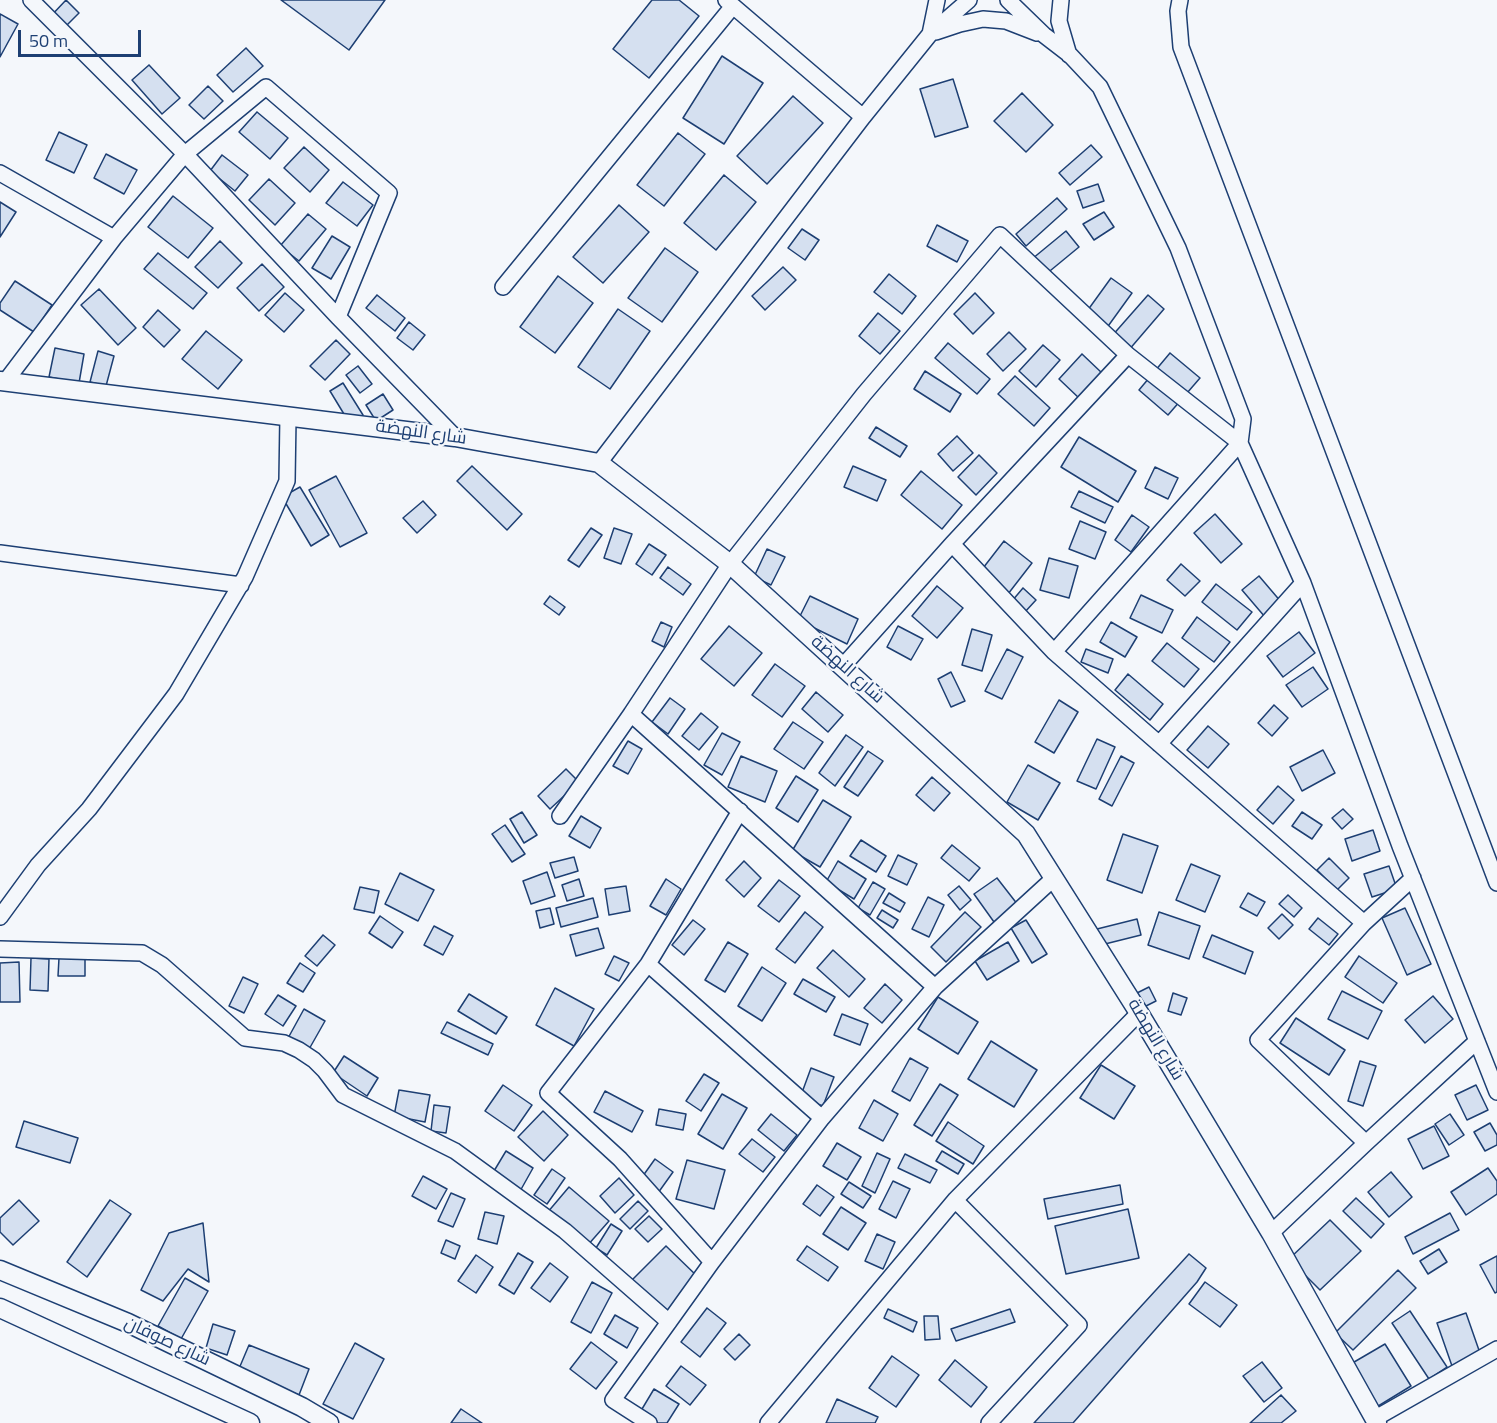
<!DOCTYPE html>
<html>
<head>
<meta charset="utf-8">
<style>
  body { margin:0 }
  #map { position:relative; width:1497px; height:1423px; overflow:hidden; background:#f4f7fb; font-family:"Titillium Web",sans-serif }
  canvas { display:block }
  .scale { position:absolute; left:18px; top:30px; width:123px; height:27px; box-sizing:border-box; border:3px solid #1d3f73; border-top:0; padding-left:8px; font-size:18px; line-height:21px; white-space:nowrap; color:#1d3f73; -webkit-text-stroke:4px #f4f7fb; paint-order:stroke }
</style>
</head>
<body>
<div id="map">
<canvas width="1497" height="1423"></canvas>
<div class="scale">50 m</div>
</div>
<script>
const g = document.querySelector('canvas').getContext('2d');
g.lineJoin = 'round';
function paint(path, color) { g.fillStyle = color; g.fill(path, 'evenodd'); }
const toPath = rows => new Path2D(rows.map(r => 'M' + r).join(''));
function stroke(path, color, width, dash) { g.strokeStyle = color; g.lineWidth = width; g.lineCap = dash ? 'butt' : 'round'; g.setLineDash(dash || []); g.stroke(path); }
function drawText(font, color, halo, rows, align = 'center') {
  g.font = font + ' "Titillium Web",Cairo,sans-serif'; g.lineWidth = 4.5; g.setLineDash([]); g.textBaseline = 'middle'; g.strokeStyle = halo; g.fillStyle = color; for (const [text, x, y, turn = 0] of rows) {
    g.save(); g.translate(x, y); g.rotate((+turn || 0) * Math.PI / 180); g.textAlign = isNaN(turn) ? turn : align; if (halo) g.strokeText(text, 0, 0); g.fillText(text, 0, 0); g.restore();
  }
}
const building = toPath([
  [66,0,79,13,62,30,49,18,66,0],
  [281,0,385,0,349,50,281,0],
  [652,0,679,0,699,16,649,78,613,49,652,0],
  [0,14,18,24,0,57,0,14],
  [246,48,263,66,233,92,217,75,246,48],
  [722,56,763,83,724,144,683,118,722,56],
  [149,65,180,98,162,114,132,80,149,65],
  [953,79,968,127,935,137,920,89,953,79],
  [208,86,223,101,204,119,189,105,208,86],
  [1022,93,1053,125,1026,152,994,121,1022,93],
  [793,96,823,123,767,184,737,156,793,96],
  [257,112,288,138,270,159,239,132,257,112],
  [59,132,87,145,74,173,46,160,59,132],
  [678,133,705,154,664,206,637,185,678,133],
  [1091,145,1102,157,1070,185,1059,173,1091,145],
  [304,147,329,170,310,192,284,168,304,147],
  [106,154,137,170,124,194,94,178,106,154],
  [222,155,248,175,235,191,210,171,222,155],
  [724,175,756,202,716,250,684,223,724,175],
  [269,179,295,203,275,225,249,200,269,179],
  [343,182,373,205,357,226,326,203,343,182],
  [1098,184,1104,201,1083,208,1077,191,1098,184],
  [173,196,213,228,188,258,148,227,173,196],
  [1057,198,1067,209,1026,246,1016,234,1057,198],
  [0,202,16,212,0,237,0,202],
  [619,205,649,232,603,283,573,257,619,205],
  [1104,212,1114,227,1094,240,1083,224,1104,212],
  [308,214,326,229,299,261,280,246,308,214],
  [937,225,968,241,957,262,927,246,937,225],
  [802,229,819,240,805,260,788,248,802,229],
  [1066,231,1079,247,1045,275,1032,259,1066,231],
  [332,236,350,247,331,279,312,268,332,236],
  [220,241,242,263,218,288,195,267,220,241],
  [665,248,698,272,662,322,628,298,665,248],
  [158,253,207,293,193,309,144,269,158,253],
  [262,264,284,287,259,311,237,288,262,264],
  [783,267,796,280,765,310,752,296,783,267],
  [889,274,916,296,902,314,874,292,889,274],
  [558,276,593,303,555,353,520,327,558,276],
  [1111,278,1132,293,1106,329,1085,314,1111,278],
  [15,281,52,305,34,332,0,310,0,303,15,281],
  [99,289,136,328,118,345,81,305,99,289],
  [285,293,304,310,284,332,265,315,285,293],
  [975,293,994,313,973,334,954,314,975,293],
  [377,295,405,318,395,331,366,308,377,295],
  [1148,295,1164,309,1128,351,1111,337,1148,295],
  [618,309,650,331,610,389,578,367,618,309],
  [158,310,180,330,164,347,143,327,158,310],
  [878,313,900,331,880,354,859,336,878,313],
  [409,322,425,335,413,350,397,338,409,322],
  [206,331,242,360,218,389,182,359,206,331],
  [1009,332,1026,349,1003,371,987,354,1009,332],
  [336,340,350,354,325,380,310,366,336,340],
  [948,343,990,379,977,394,935,358,948,343],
  [1043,345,1060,360,1036,387,1019,371,1043,345],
  [55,348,84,354,79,383,49,377,55,348],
  [98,351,114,356,106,386,90,382,98,351],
  [1170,353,1200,378,1168,415,1139,390,1170,353],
  [1082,354,1103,374,1080,399,1059,379,1082,354],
  [358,366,372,384,360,393,346,375,358,366],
  [925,371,961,394,950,412,914,389,925,371],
  [1015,376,1050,408,1034,426,998,394,1015,376],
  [343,383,363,415,350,424,330,391,343,383],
  [383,394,393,410,376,421,366,405,383,394],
  [876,427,907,446,900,457,869,438,876,427],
  [957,436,973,453,953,471,938,454,957,436],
  [1079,437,1136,471,1118,502,1061,467,1079,437],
  [979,455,997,473,976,495,958,477,979,455],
  [472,466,522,514,507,530,457,481,472,466],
  [853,466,886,480,877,501,844,487,853,466],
  [1155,467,1178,478,1168,499,1145,488,1155,467],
  [921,471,962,505,942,529,901,495,921,471],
  [336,476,367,533,340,547,309,490,336,476],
  [300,487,329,535,311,546,282,497,300,487],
  [1079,491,1113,507,1105,523,1071,507,1079,491],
  [423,501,436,515,417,533,403,518,423,501],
  [1215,514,1242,544,1221,563,1194,533,1215,514],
  [1132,515,1149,527,1131,552,1115,540,1132,515],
  [1080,521,1106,532,1095,559,1069,549,1080,521],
  [591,528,602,535,579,567,568,560,591,528],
  [614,528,632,534,621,564,604,558,614,528],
  [1004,541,1032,563,1008,594,980,572,1004,541],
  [649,544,666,555,652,575,636,564,649,544],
  [767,549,785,557,771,585,754,577,767,549],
  [1049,558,1078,566,1069,598,1040,590,1049,558],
  [1181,564,1200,581,1185,596,1167,580,1181,564],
  [668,567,691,584,683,595,660,578,668,567],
  [1259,576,1282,603,1265,617,1242,590,1259,576],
  [1216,584,1252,612,1237,630,1202,602,1216,584],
  [937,586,963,608,937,638,912,616,937,586],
  [1023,588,1036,600,1024,613,1012,601,1023,588],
  [1141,595,1173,610,1162,633,1130,618,1141,595],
  [550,596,565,607,559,615,544,604,550,596],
  [810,596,858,619,847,644,798,620,810,596],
  [1197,617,1230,642,1214,662,1182,638,1197,617],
  [661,622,672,627,664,647,652,641,661,622],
  [1111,622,1137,637,1125,657,1100,642,1111,622],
  [729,626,762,653,734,686,701,659,729,626],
  [898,626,923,639,911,660,887,647,898,626],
  [972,629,992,635,982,671,962,665,972,629],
  [1299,632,1315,653,1283,677,1267,656,1299,632],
  [1167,643,1199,669,1184,687,1152,661,1167,643],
  [1007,649,1023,657,1002,699,985,691,1007,649],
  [1086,649,1113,659,1108,673,1081,662,1086,649],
  [775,664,805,686,782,717,752,695,775,664],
  [1313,667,1328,689,1302,707,1286,685,1313,667],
  [951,672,965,701,951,707,938,679,951,672],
  [1128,674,1163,704,1150,720,1115,690,1128,674],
  [816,692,843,715,828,732,802,709,816,692],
  [670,698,685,709,668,734,652,722,670,698],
  [1059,700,1078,712,1054,753,1035,742,1059,700],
  [1274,705,1288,718,1272,736,1258,723,1274,705],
  [701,713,718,727,699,750,682,736,701,713],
  [793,722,823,742,804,769,774,749,793,722],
  [1208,726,1229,744,1208,768,1187,750,1208,726],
  [722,733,740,742,722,775,704,765,722,733],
  [846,735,863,747,835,786,819,773,846,735],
  [1097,739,1115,747,1096,789,1077,781,1097,739],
  [628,741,642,749,628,774,613,766,628,741],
  [1323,750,1335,773,1302,791,1290,767,1323,750],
  [868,751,883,761,858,796,844,787,868,751],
  [741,756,777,771,765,802,728,787,741,756],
  [1121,756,1134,763,1112,806,1099,799,1121,756],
  [1028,765,1060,783,1038,820,1007,802,1028,765],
  [566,769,579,782,550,809,538,796,566,769],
  [796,776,818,790,798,822,776,808,796,776],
  [932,777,950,793,934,811,916,795,932,777],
  [1278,786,1294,800,1273,824,1257,810,1278,786],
  [823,800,851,817,820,867,792,851,823,800],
  [1343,809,1353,819,1342,829,1332,818,1343,809],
  [522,812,537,835,524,843,510,819,522,812],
  [1302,812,1322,825,1312,839,1292,826,1302,812],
  [581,816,601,828,590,848,569,836,581,816],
  [505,825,525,854,512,862,492,834,505,825],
  [1373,830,1380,851,1352,861,1345,839,1373,830],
  [1123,834,1158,846,1142,893,1107,880,1123,834],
  [861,840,886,856,876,872,850,856,861,840],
  [952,845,980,868,969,881,941,858,952,845],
  [898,855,917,864,907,885,888,876,898,855],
  [574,857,578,871,555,878,550,863,574,857],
  [1329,858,1349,878,1337,890,1317,870,1329,858],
  [744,861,761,878,744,897,726,880,744,861],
  [838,861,866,879,854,899,826,882,838,861],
  [1191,864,1220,876,1205,912,1176,900,1191,864],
  [1389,866,1397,889,1372,897,1364,874,1389,866],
  [547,872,555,896,531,904,523,881,547,872],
  [400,873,434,890,418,921,385,904,400,873],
  [997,878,1018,905,994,922,974,894,997,878],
  [579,879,584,896,567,901,562,885,579,879],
  [666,879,681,889,666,915,650,906,666,879],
  [779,880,800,896,779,922,758,906,779,880],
  [873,882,885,889,870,915,858,908,873,882],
  [626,886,630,911,609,915,605,889,626,886],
  [959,886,971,900,960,910,948,895,959,886],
  [360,887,379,891,374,913,354,909,360,887],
  [889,893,905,903,900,912,883,903,889,893],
  [1248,893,1265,902,1257,916,1240,907,1248,893],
  [1288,895,1302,908,1294,917,1279,904,1288,895],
  [928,897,944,905,929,937,912,929,928,897],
  [593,898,598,917,561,927,556,908,593,898],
  [550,908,554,924,540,928,536,911,550,908],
  [1405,908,1431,964,1407,975,1382,918,1405,908],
  [882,910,898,920,893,928,877,918,882,910],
  [805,912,823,927,795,963,776,949,805,912],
  [965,912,981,927,946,962,931,947,965,912],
  [1159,912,1200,926,1189,959,1148,945,1159,912],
  [1282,914,1293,925,1279,939,1268,928,1282,914],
  [380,916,403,932,392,948,369,933,380,916],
  [1318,918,1338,934,1329,945,1309,929,1318,918],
  [1137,919,1141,935,1101,945,1097,929,1137,919],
  [693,920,705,929,684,955,672,945,693,920],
  [1026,920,1047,954,1032,963,1011,928,1026,920],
  [434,926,453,936,443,955,424,945,434,926],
  [598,928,604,948,576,956,570,935,598,928],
  [323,935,335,945,317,966,305,956,323,935],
  [1212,935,1253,952,1245,974,1203,957,1212,935],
  [728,942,748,954,725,992,705,980,728,942],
  [1008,942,1019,961,987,980,975,961,1008,942],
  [833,950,865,979,849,997,817,968,833,950],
  [614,956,629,963,619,981,605,974,614,956],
  [1359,956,1397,983,1383,1003,1345,977,1359,956],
  [31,958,49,959,48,991,30,990,31,958],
  [59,958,85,958,85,976,58,976,59,958],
  [19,962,20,1002,0,1002,0,963,19,962],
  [300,963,315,973,303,992,287,983,300,963],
  [762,967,786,983,762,1021,738,1006,762,967],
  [243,977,258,984,244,1013,229,1006,243,977],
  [803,979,835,997,826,1012,794,994,803,979],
  [885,984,902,1000,882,1023,864,1008,885,984],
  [1149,987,1156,1001,1142,1008,1135,994,1149,987],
  [555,988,594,1009,574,1046,536,1025,555,988],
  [1342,991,1382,1011,1368,1039,1328,1019,1342,991],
  [1173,993,1187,998,1181,1015,1168,1011,1173,993],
  [469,994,507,1017,496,1034,458,1011,469,994],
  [278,995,296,1006,283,1026,265,1014,278,995],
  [1433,996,1453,1019,1425,1043,1405,1020,1433,996],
  [938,997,978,1022,958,1054,918,1029,938,997],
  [304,1009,325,1021,308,1051,287,1040,304,1009],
  [842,1014,868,1024,860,1045,834,1035,842,1014],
  [1296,1018,1345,1050,1329,1075,1280,1043,1296,1018],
  [447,1022,493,1044,488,1055,441,1033,447,1022],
  [991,1041,1037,1070,1014,1107,968,1079,991,1041],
  [344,1056,378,1078,367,1096,333,1073,344,1056],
  [910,1058,928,1068,910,1101,892,1091,910,1058],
  [1360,1061,1376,1066,1363,1106,1348,1101,1360,1061],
  [1101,1065,1135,1086,1114,1119,1080,1098,1101,1065],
  [811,1068,834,1077,823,1106,800,1098,811,1068],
  [704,1074,719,1083,701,1111,686,1101,704,1074],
  [940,1084,958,1095,932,1136,914,1125,940,1084],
  [503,1085,532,1105,514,1131,485,1111,503,1085],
  [1476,1085,1488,1110,1467,1120,1455,1095,1476,1085],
  [399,1090,430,1095,425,1122,394,1116,399,1090],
  [605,1091,643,1111,632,1132,594,1112,605,1091],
  [722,1094,747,1108,723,1149,698,1134,722,1094],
  [874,1100,898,1114,883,1141,859,1128,874,1100],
  [434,1105,450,1107,446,1133,431,1131,434,1105],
  [659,1109,686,1114,683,1130,656,1125,659,1109],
  [543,1111,568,1135,544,1161,518,1137,543,1111],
  [771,1114,797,1135,784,1151,758,1130,771,1114],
  [1450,1114,1464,1135,1449,1145,1435,1124,1450,1114],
  [24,1121,78,1138,70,1163,16,1147,24,1121],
  [948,1122,984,1146,973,1164,936,1141,948,1122],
  [1490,1123,1497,1135,1497,1145,1485,1151,1474,1132,1490,1123],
  [1434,1126,1449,1156,1423,1169,1408,1139,1434,1126],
  [752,1139,775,1157,763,1172,739,1154,752,1139],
  [837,1143,861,1157,847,1180,823,1166,837,1143],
  [506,1151,533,1168,519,1193,491,1176,506,1151],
  [942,1151,964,1164,958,1174,936,1161,942,1151],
  [877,1153,890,1159,875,1193,862,1186,877,1153],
  [905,1154,937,1170,930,1183,898,1168,905,1154],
  [655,1159,673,1172,658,1193,640,1180,655,1159],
  [687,1160,725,1170,714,1209,676,1199,687,1160],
  [1488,1168,1497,1181,1497,1194,1466,1215,1451,1192,1488,1168],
  [552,1169,565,1178,547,1204,534,1195,552,1169],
  [1391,1172,1412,1197,1389,1217,1368,1192,1391,1172],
  [423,1176,447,1189,436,1209,412,1196,423,1176],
  [619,1178,634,1195,615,1213,600,1196,619,1178],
  [893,1181,910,1189,896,1218,879,1209,893,1181],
  [849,1182,871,1196,863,1208,841,1194,849,1182],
  [817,1185,834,1197,820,1216,803,1204,817,1185],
  [1120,1185,1123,1204,1048,1219,1044,1199,1120,1185],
  [569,1187,609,1221,587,1246,547,1213,569,1187],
  [451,1193,465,1199,453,1227,438,1221,451,1193],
  [1356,1198,1384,1224,1371,1238,1343,1211,1356,1198],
  [19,1200,39,1221,13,1245,0,1232,0,1218,19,1200],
  [110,1200,131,1214,87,1277,67,1262,110,1200],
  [638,1201,648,1211,630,1229,620,1219,638,1201],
  [841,1207,866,1223,848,1250,823,1234,841,1207],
  [1128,1209,1139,1258,1066,1274,1055,1226,1128,1209],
  [485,1212,504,1216,497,1244,478,1239,485,1212],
  [1450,1213,1459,1230,1413,1254,1405,1237,1450,1213],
  [649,1216,662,1229,648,1242,635,1229,649,1216],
  [1330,1220,1361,1251,1320,1290,1289,1259,1330,1220],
  [203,1223,209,1282,188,1269,163,1301,141,1290,169,1233,203,1223],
  [611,1224,622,1231,607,1255,596,1248,611,1224],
  [877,1234,895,1242,883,1269,865,1261,877,1234],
  [446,1240,460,1246,455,1259,441,1253,446,1240],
  [666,1246,699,1278,666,1312,632,1280,666,1246],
  [807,1246,838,1267,828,1281,797,1260,807,1246],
  [1439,1249,1447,1262,1428,1274,1420,1261,1439,1249],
  [518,1253,533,1262,514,1294,499,1285,518,1253],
  [1189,1254,1206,1268,1197,1282,1073,1423,1034,1423,1189,1254],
  [476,1255,493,1267,476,1293,458,1281,476,1255],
  [1497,1256,1497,1292,1495,1293,1480,1265,1497,1256],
  [550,1263,568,1277,550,1302,531,1288,550,1263],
  [1398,1270,1416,1288,1353,1350,1335,1333,1398,1270],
  [185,1278,208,1291,181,1339,158,1326,185,1278],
  [592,1282,612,1293,591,1333,571,1322,592,1282],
  [1205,1282,1237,1305,1220,1327,1189,1304,1205,1282],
  [707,1308,726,1323,700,1357,681,1342,707,1308],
  [888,1309,917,1322,913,1332,884,1318,888,1309],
  [1010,1309,1015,1322,956,1341,951,1329,1010,1309],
  [1410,1311,1447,1367,1429,1379,1392,1323,1410,1311],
  [1466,1313,1481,1356,1452,1366,1437,1323,1466,1313],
  [615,1315,638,1328,627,1348,604,1334,615,1315],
  [924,1316,938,1316,940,1339,925,1340,924,1316],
  [213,1324,235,1331,227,1355,206,1348,213,1324],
  [739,1334,750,1345,735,1360,724,1349,739,1334],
  [591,1342,617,1362,596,1389,570,1369,591,1342],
  [355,1343,384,1359,353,1419,323,1404,355,1343],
  [1385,1344,1411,1386,1375,1408,1349,1365,1385,1344],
  [249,1345,309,1369,299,1395,238,1371,249,1345],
  [892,1356,919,1375,896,1407,869,1388,892,1356],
  [955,1360,987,1387,971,1407,939,1380,955,1360],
  [1262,1362,1282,1388,1264,1402,1243,1376,1262,1362],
  [681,1366,706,1385,690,1405,666,1386,681,1366],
  [654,1389,679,1404,667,1423,654,1423,639,1414,654,1389],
  [1281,1395,1296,1411,1281,1423,1250,1423,1281,1395],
  [837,1399,878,1417,875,1423,826,1423,837,1399],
  [461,1409,482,1423,451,1423,461,1409]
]);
paint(building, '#d5e0f0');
stroke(building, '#1d3f73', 1.5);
const minor = toPath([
  [31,0,185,154,338,317,455,437],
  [1008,0,1044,35,1070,55,1100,87,1178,248,1243,419,1240,443,1054,652],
  [1061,0,1059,21,1069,55],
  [1180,0,1178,11,1181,47,1497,883],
  [733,6,863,117],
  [936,32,960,24,983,19,1006,21,1037,33],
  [930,34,937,0],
  [0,173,114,238],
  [503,287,733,6,726,0],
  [5,382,114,238,185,154,266,87,389,193,338,317],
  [599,463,863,117,930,34,969,0],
  [952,544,1054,652,1364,923],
  [0,553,241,585],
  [843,666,952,544,1128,355],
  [631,714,935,987],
  [1159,744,1303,583,1400,846,1497,1092],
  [560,816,631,714,730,564,864,394,1000,235,1128,355,1240,443,1303,583],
  [0,917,38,865,89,809,176,694,245,577,287,481,288,417],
  [0,949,142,953,162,965,245,1038,284,1043,299,1050,314,1060,325,1071,343,1095,455,1151,565,1231,669,1322],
  [648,964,822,1118],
  [1366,1143,1258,1040,1364,923,1413,878],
  [955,1200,1079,1325,989,1423],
  [1271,1233,1366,1143,1477,1041],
  [712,1262,620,1159,548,1093,648,964,740,811],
  [1374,1419,1497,1349],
  [649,1423,613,1400,712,1262,822,1118,935,987,1053,879],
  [768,1423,955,1200,1139,1013]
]);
const tertiary = toPath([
  [0,381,455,437,599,463,730,564,1026,834,1139,1013,1271,1233,1377,1423],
  [0,1270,128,1323,302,1407,329,1423],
  [0,1308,250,1423]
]);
stroke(minor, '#1d3f73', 18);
stroke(tertiary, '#1d3f73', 21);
stroke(minor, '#f4f7fb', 15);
stroke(tertiary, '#f4f7fb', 18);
drawText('18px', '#1d3f73', '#f4f7fb', [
  ["شارع النهضة",421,433,8],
  ["شارع النهضة",847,670,42],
  ["شارع النهضة",1155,1040,59],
  ["شارع صوفان",167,1342,25]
]);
</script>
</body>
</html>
